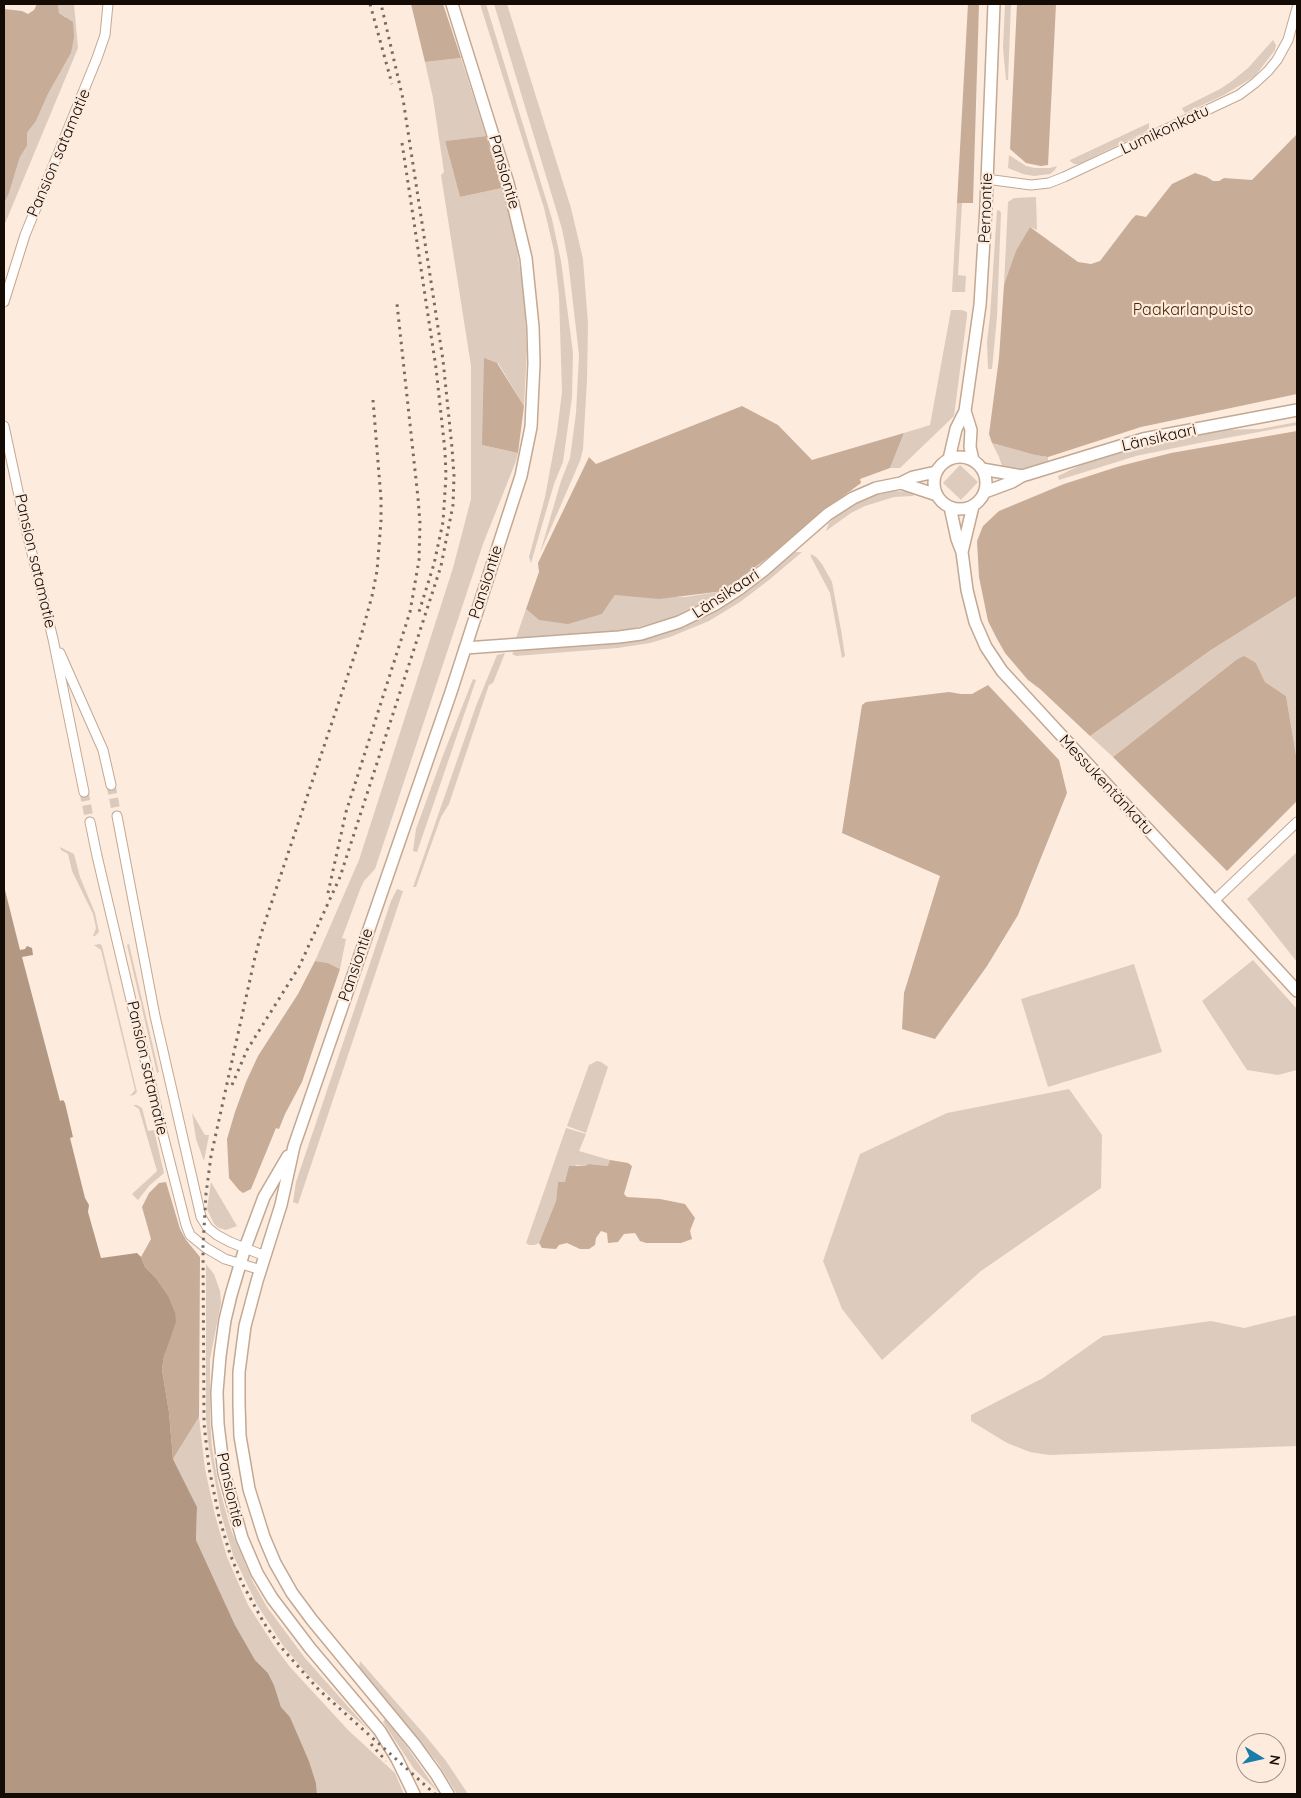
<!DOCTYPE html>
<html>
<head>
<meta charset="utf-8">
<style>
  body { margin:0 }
  #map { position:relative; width:1301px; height:1798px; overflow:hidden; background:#fdebde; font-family:Quicksand,sans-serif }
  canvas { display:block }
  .frame { position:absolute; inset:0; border:5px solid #140b04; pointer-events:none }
  .north { position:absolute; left:1236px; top:1733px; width:50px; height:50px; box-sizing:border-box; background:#fdebde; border:1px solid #a09187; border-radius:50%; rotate:99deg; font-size:14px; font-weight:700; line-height:20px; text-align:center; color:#140b04 }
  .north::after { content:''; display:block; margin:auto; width:18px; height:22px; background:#1b7ca8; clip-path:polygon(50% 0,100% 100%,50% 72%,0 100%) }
</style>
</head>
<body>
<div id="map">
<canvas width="1301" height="1798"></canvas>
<div class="frame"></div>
<div class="north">N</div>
</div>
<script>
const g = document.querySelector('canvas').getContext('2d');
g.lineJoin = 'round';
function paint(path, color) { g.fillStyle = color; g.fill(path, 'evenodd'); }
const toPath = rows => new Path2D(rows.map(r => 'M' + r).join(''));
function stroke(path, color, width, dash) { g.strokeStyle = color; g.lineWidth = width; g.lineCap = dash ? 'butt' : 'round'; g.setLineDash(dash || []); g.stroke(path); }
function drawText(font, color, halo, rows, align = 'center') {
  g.font = font + ' Quicksand,sans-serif'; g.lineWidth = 4.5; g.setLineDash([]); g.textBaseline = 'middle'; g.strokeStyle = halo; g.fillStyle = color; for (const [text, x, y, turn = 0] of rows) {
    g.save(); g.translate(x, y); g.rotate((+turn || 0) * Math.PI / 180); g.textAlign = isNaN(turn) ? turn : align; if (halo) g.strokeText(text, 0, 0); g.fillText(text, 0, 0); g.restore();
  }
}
paint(toPath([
  [58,4,74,4,78,48,4,226,4,204,9,193,20,157,27,146,27,133,36,121,48,94,71,53,66,17,59,13],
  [480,4,486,4,552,219,561,261,573,353,572,397,563,462,554,484,531,563,529,557,545,497,557,432,562,392,559,296,554,251,544,208],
  [494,4,507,4,571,208,583,259,588,324,587,380,583,449,580,461,540,553,561,481,570,458,576,413,579,355,568,260,562,229],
  [1005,4,1011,4,1008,80,1006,80,1003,48],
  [1273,40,1276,45,1275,50,1255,76,1224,95,1185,113,1183,110,1182,108,1220,89,1232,81,1248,68],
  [461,58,486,136,445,141,460,197,502,188,512,219,524,294,527,349,524,406,498,363,482,445,518,453,516,461,483,544,375,869,364,881,361,887,342,938,346,939,340,969,328,963,315,961,359,860,453,568,471,499,471,366,441,175,444,172,433,98,425,62],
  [1149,123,1149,129,1145,132,1079,164,1074,164,1070,161,1070,160],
  [1009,155,1026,166,1035,168,1050,168,1057,166,1055,170,1050,174,1034,176,1023,174,1008,168],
  [1036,197,1037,230,1030,227,1004,285,1008,202,1014,198],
  [957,203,962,203,958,275,966,276,965,292,952,292],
  [997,210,1000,211,1001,213,997,317,992,369,988,369,987,342,990,316],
  [951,310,962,310,967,312,967,316,954,416,900,468,890,468,904,433,930,425],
  [1297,422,1297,425,1199,443,1136,456,1059,480,1058,476,1089,461,1105,456,1198,433,1216,430,1260,429],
  [992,443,1035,455,1048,457,1048,461,1022,469,1003,469,999,457],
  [960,465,978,482,961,500,943,483],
  [894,491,916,492,913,496,894,497,865,506,851,513,826,531,829,523,833,519,850,507,878,494],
  [795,552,802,552,769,580,740,602,709,621,670,637,650,643,618,648,516,656,512,654,514,651,521,650,634,641,683,627,723,607],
  [811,554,816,557,822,564,832,582,841,630,845,656,842,658,830,593,811,557],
  [724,591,680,615,628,630,516,638,526,609,539,620,602,614,615,595,685,597],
  [1297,596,1297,761,1286,696,1265,682,1256,663,1236,660,1113,757,1090,736,1211,650],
  [505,653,493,683,489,685,449,804,441,817,416,887,413,887,476,706,497,655],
  [473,679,476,680,417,852,413,851,416,829,442,758],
  [60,847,74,854,80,877,95,913,99,932,95,936,93,936,96,928,93,914,72,871,68,854,61,850],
  [1297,852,1297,962,1247,899],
  [397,889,403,891,298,1204,293,1202,296,1182,391,901],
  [100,944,102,946,137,1092,134,1095,130,1096,135,1090,101,950,94,945],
  [129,944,159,1072,157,1073,127,945],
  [1253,960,1297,1009,1297,1070,1278,1075,1247,1070,1202,1001],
  [1134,964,1162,1052,1048,1087,1021,999],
  [597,1061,601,1062,608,1067,586,1133,567,1126,589,1065],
  [1069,1089,1102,1135,1101,1188,981,1271,882,1360,842,1309,823,1261,860,1154,947,1113],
  [133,1105,137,1105,142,1108,148,1131,154,1130,164,1173,149,1186,138,1200,132,1194,157,1171,139,1109],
  [192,1113,205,1135,209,1135,204,1161,196,1139],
  [566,1128,586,1134,579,1151,610,1160,609,1166,589,1164,585,1166,576,1165,565,1182,558,1182,556,1201,539,1243,535,1245,529,1245,526,1243],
  [211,1182,237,1226,226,1230,219,1228,214,1224,207,1209],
  [206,1264,214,1274,220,1291,221,1303,210,1359,210,1417,212,1448,218,1483,231,1530,253,1582,267,1607,305,1658,369,1730,337,1703,306,1673,282,1644,256,1603,233,1555,221,1514,208,1442,206,1417],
  [1297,1315,1297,1446,1049,1455,1030,1452,1007,1443,971,1421,971,1415,1043,1378,1103,1336,1211,1321,1244,1328],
  [199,1417,205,1469,215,1515,227,1557,248,1605,275,1647,290,1667,349,1731,395,1773,404,1794,317,1794,316,1783,309,1761,290,1717,281,1707,274,1685,268,1673,255,1660,235,1625,196,1540,197,1507,173,1459],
  [360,1661,424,1734,446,1761,468,1794,457,1794,437,1762,360,1671,359,1667],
  [385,1719,407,1747,438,1792,414,1769,383,1722]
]), '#ddccbe');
paint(toPath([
  [37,4,58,4,59,13,73,22,74,37,71,53,48,94,36,121,27,133,27,146,20,157,9,193,4,204,4,9,22,11,28,14,34,10],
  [411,4,443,4,461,58,425,62],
  [968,4,979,4,973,203,957,203],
  [1017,4,1056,4,1048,165,1041,166,1026,163,1010,149],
  [1297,134,1297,394,1141,427,1048,457,1035,455,992,443,989,434,999,358,1004,285,1016,251,1030,227,1078,262,1091,264,1100,261,1132,219,1136,215,1146,217,1172,184,1195,173,1207,177,1213,181,1219,181,1224,178,1252,180],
  [486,136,502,188,460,197,445,141],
  [484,358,497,363,524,406,518,453,482,445],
  [742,406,778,425,812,460,904,433,890,468,860,479,861,483,823,511,775,552,724,591,659,599,615,595,602,614,568,624,539,620,526,609,539,572,538,563,589,457,596,464],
  [1297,431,1297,596,1211,650,1090,736,1040,689,1028,680,1005,653,996,637,988,621,979,577,977,541,983,526,999,511,1064,484,1120,466,1171,453],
  [1244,656,1256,663,1265,682,1286,696,1297,761,1297,801,1227,871,1113,757,1236,660],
  [988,685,1059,760,1067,793,1018,915,987,966,935,1039,902,1029,904,993,940,876,842,833,862,705,866,702,949,692,961,694,972,694],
  [315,961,328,963,340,969,302,1082,285,1114,279,1129,276,1128,251,1189,243,1193,239,1190,229,1178,227,1139,235,1112,246,1082,258,1056,298,994],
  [610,1160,628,1163,632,1166,624,1194,627,1197,660,1199,685,1204,695,1218,690,1231,692,1239,681,1243,646,1243,640,1241,635,1233,624,1234,618,1242,608,1243,607,1233,601,1231,596,1238,595,1245,589,1249,580,1249,567,1243,559,1245,556,1249,542,1248,539,1243,556,1201,558,1182,565,1182,569,1166,585,1166,589,1164,608,1166],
  [166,1182,180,1229,186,1240,200,1257,199,1417,173,1459,169,1412,162,1370,164,1356,175,1312,169,1297,156,1278,145,1267,141,1257,151,1239,142,1207,149,1193,159,1183]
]), '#c7ac97');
paint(toPath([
  [4,886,20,950,25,949,27,946,32,948,33,955,22,957,60,1101,63,1100,65,1103,73,1137,70,1138,85,1198,89,1205,88,1212,101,1258,137,1253,141,1257,145,1267,156,1278,169,1297,175,1312,176,1322,164,1356,162,1370,169,1412,173,1459,197,1507,196,1540,235,1625,255,1660,268,1673,274,1685,281,1707,290,1717,309,1761,316,1783,317,1794,4,1794]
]), '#b29883');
stroke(toPath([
  [111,785,117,816],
  [84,792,90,822]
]), '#dac9bd', 9, [9, 4.5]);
const minor = toPath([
  [986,179,1031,185,1049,183,1064,177,1239,95,1255,83,1268,71,1277,60,1288,40,1297,8],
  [4,302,25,235,97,58,105,35,108,4],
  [4,426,27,533,53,639,84,792],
  [60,653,103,750,111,785],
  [117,816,155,1016,201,1217,208,1228,217,1235,230,1242,265,1256],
  [90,822,97,856,160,1123,186,1225,190,1235,206,1248,225,1259,261,1270],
  [1214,901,1297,822]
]);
const tertiary = toPath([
  [965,411,971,430,970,447,973,460],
  '934 483a26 26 0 1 1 52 0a26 26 0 1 1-52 0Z',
  [949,459,956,429,965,411,980,305,986,207,994,4],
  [982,469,1022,476],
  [901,483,937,495],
  [985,492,1012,482,1022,476,1143,439,1297,410],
  [950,507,957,539,962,552,967,590,975,622,986,647,1002,671,1297,991],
  [962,552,973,506],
  [465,648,619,637,641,634,679,622,714,605,739,589,764,570,828,514,853,498,876,488,901,483,913,477,936,472],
  [288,1156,264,1197,245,1248,231,1295,225,1320,220,1356,217,1392,218,1424,224,1473,242,1538,257,1573,272,1598,310,1648,380,1731,397,1759,414,1794],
  [448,1794,436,1774,415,1745,312,1620,292,1593,275,1563,264,1537,249,1489,240,1436,239,1404,239,1372,245,1326,257,1281,281,1205,294,1146,451,692,521,476,531,427,534,363,533,327,526,258,508,183,452,4]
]);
stroke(minor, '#c3a892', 11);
stroke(tertiary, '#c3a892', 14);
stroke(minor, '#fff', 9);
stroke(tertiary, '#fff', 11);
stroke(toPath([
  [370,4,392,84],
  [402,143,436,368,445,451,446,476,443,522,434,564,419,612],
  [373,400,381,499,381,521,377,571,372,596,361,636,261,934,255,957,211,1156,206,1194,203,1246,204,1424,209,1468,219,1517,230,1554,242,1583,264,1623,280,1646,319,1690,435,1794],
  [328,893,346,812,410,612,419,560,420,523,418,498,397,304],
  [232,1085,247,1050,299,967,340,877,441,566,453,505,454,476,452,448,443,360,403,99,381,4],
  [371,1744,386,1761]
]), '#786b62', 3, [2.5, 5]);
drawText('16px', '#140b04', '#fdebde', [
  ["Lumikonkatu",1165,130,-25],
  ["Pansion satamatie",59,153,-67],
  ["Pansiontie",504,172,74],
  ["Pernontie",986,208,-88],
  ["Länsikaari",1159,438,-13],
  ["Pansion satamatie",35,561,77],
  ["Pansiontie",486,582,-72],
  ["Länsikaari",726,594,-33],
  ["Messukentänkatu",1106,785,47],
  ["Pansiontie",356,965,-71],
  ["Pansion satamatie",147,1068,77],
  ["Pansiontie",230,1490,77]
]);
drawText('16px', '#4c2601', '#fdebde', [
  ["Paakarlanpuisto",1193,310]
]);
</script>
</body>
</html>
